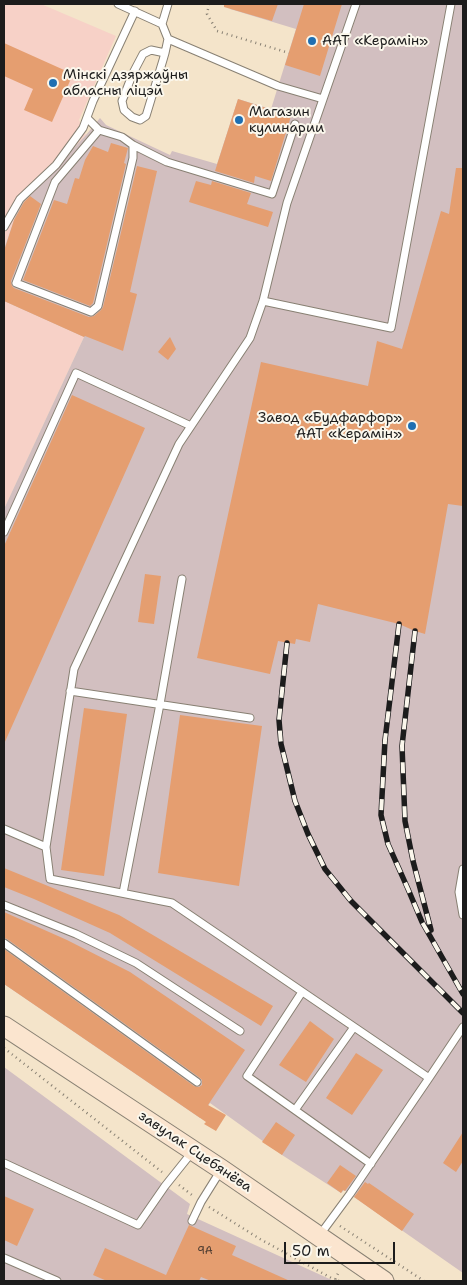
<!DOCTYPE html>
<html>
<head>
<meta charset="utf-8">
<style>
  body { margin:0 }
  #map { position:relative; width:467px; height:1285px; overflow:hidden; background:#f4e4ca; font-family:"Shantell Sans",sans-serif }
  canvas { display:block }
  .frame { position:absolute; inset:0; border:5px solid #1c1c1c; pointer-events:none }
  .scale { position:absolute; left:284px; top:1242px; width:111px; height:22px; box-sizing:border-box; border:2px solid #1c1c1c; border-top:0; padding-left:6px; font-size:15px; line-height:18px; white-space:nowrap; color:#1c1c1c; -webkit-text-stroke:4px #fbf7ec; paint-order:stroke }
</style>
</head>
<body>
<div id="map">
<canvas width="467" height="1285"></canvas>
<div class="frame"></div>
<div class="scale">50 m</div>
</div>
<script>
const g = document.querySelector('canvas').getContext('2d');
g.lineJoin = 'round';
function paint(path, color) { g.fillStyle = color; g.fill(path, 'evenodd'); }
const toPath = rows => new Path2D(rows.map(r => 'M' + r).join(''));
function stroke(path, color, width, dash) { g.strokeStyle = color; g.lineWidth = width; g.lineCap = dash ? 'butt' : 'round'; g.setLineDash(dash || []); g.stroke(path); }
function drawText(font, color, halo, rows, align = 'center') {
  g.font = font + ' "Shantell Sans",sans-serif'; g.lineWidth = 4; g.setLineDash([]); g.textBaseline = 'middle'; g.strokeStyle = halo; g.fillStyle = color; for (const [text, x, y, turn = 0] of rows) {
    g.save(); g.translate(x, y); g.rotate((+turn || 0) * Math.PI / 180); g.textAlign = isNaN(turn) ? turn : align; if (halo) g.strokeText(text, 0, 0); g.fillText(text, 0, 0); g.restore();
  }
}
paint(toPath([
  [4,4,41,4,116,36,79,120,86,135,18,208,4,249],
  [4,301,84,337,4,509]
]), '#f7d1c7');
paint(toPath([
  [232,4,463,4,463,1273,344,1190,341,1193,282,1155,210,1103,200,1118,4,984,4,509,84,337,4,301,4,249,18,208,86,135,100,118,106,125,170,155,172,151,217,164,238,99,271,109,296,29,230,9],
  [4,1067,190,1204,187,1214,334,1281,4,1281]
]), '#d2bfc0');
paint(toPath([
  [224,4,278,4,272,21,224,7],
  [304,4,342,4,320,76,285,65],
  [4,43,73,74,52,122,24,110,33,89,4,76],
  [238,99,291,116,271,181,255,176,254,183,215,171],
  [111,143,128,148,124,163,126,164,93,303,90,306,23,280,54,200,67,204,75,178,79,179,85,160,93,146,108,152],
  [137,166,157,171,130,292,137,294,123,351,85,336,84,337,4,301,4,251,14,220,24,202,30,196,41,204,11,281,12,286,14,288,89,317,94,316,101,310,103,307],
  [456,168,463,168,463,506,448,504,425,634,415,631,399,624,318,604,310,642,296,639,295,644,278,641,270,674,197,658,261,362,368,386,377,341,402,349,441,211,449,214],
  [196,181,211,185,212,181,251,193,247,204,273,212,268,227,189,202],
  [170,337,176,349,168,360,158,352],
  [72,395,145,428,4,744,4,546],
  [145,574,161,576,154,624,138,622],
  [84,708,127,714,104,876,61,870],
  [180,715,262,726,239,886,158,873],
  [4,868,119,915,273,1006,261,1026,110,933,34,899,4,887],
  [4,912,67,940,130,972,245,1050,208,1105,226,1115,216,1131,204,1124,206,1122,4,984,4,949,194,1086,199,1087,202,1085,202,1080,200,1078,7,939,4,938],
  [310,1021,334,1039,306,1082,279,1065],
  [356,1053,383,1070,352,1115,326,1098],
  [276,1122,295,1135,282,1155,262,1142],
  [463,1132,463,1161,456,1172,443,1163],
  [340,1165,356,1176,345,1191,343,1190,341,1193,327,1183],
  [365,1182,368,1184,369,1183,414,1214,402,1231,354,1197],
  [4,1196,34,1209,17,1246,4,1240],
  [189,1225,236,1246,232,1255,290,1281,211,1281,201,1277,199,1281,107,1281,93,1275,105,1248,166,1275]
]), '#e59e70');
const lane = toPath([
  [118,4,162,24],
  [168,39,278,86,323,99],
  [165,53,151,50,143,54,133,73,122,101,124,110,132,117,140,120,146,116,163,60,165,53,168,39,162,24,168,4],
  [87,118,99,130],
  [99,130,122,137,133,145,133,158,98,306,91,312,16,283,55,182,99,130],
  [133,145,167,162,272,194,295,124],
  [4,227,20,199,56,165,83,128,93,101,135,11],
  [263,301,391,328,451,4],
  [4,532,76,373,191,426],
  [70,691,250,718],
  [4,829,46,847],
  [463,869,459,892,463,915],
  [123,893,160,704,182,579],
  [4,905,76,934,136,963,240,1031],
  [4,943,197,1082],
  [302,992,247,1076,371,1164],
  [429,1078,463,1027],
  [295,1110,354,1027],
  [4,1163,138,1225,165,1186,193,1151],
  [192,1221,201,1202,221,1170],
  [319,1236,350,1194,429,1078,172,903,50,879,46,847,74,669,179,444,250,338,263,301,287,203,356,4],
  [4,1258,57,1281]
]);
const secondary = toPath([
  [4,1026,221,1169,384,1281]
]);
stroke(lane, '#888073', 9);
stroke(secondary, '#888073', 21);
stroke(toPath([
  [209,4,207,14,217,31,289,53],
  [4,1048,162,1172],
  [179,1185,192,1195],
  [209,1207,260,1239,335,1280],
  [340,1226,424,1281],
  [339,1281,335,1280,339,1271]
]), '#888073', 2.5, [1, 4]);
stroke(lane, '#fff', 7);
stroke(secondary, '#fbe5cf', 19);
const rail = toPath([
  [399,624,385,740,381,815,388,844,408,889,422,922,463,994],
  [415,631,402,746,405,821,413,861,431,930],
  [287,643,279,720,281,744,295,801,308,834,325,869,351,901,463,1013]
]);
stroke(rail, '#1c1c1c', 5.5);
stroke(rail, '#fbf7ec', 4, [11]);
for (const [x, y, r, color] of [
  [312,41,5,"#1f6fb2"],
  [53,83,5,"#1f6fb2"],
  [239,120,5,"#1f6fb2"],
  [412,426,5,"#1f6fb2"]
]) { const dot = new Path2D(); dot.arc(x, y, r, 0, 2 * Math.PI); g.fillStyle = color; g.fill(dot); stroke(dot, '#fbf7ec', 2); }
drawText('11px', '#4e3c31', null, [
  ["9А",205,1251]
]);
drawText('14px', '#1c1c1c', '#fbf7ec', [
  ["ААТ «Керамін»",322,41],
  ["Мінскі дзяржаўны",63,75],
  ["абласны ліцэй",63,91],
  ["Магазин",249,112],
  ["кулинарии",249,128],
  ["Завод «Будфарфор»",402,418,"right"],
  ["ААТ «Керамін»",402,434,"right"]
], 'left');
drawText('14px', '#1c1c1c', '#fbf7ec', [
  ["завулак Сцебянёва",195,1152,34]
]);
</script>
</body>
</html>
